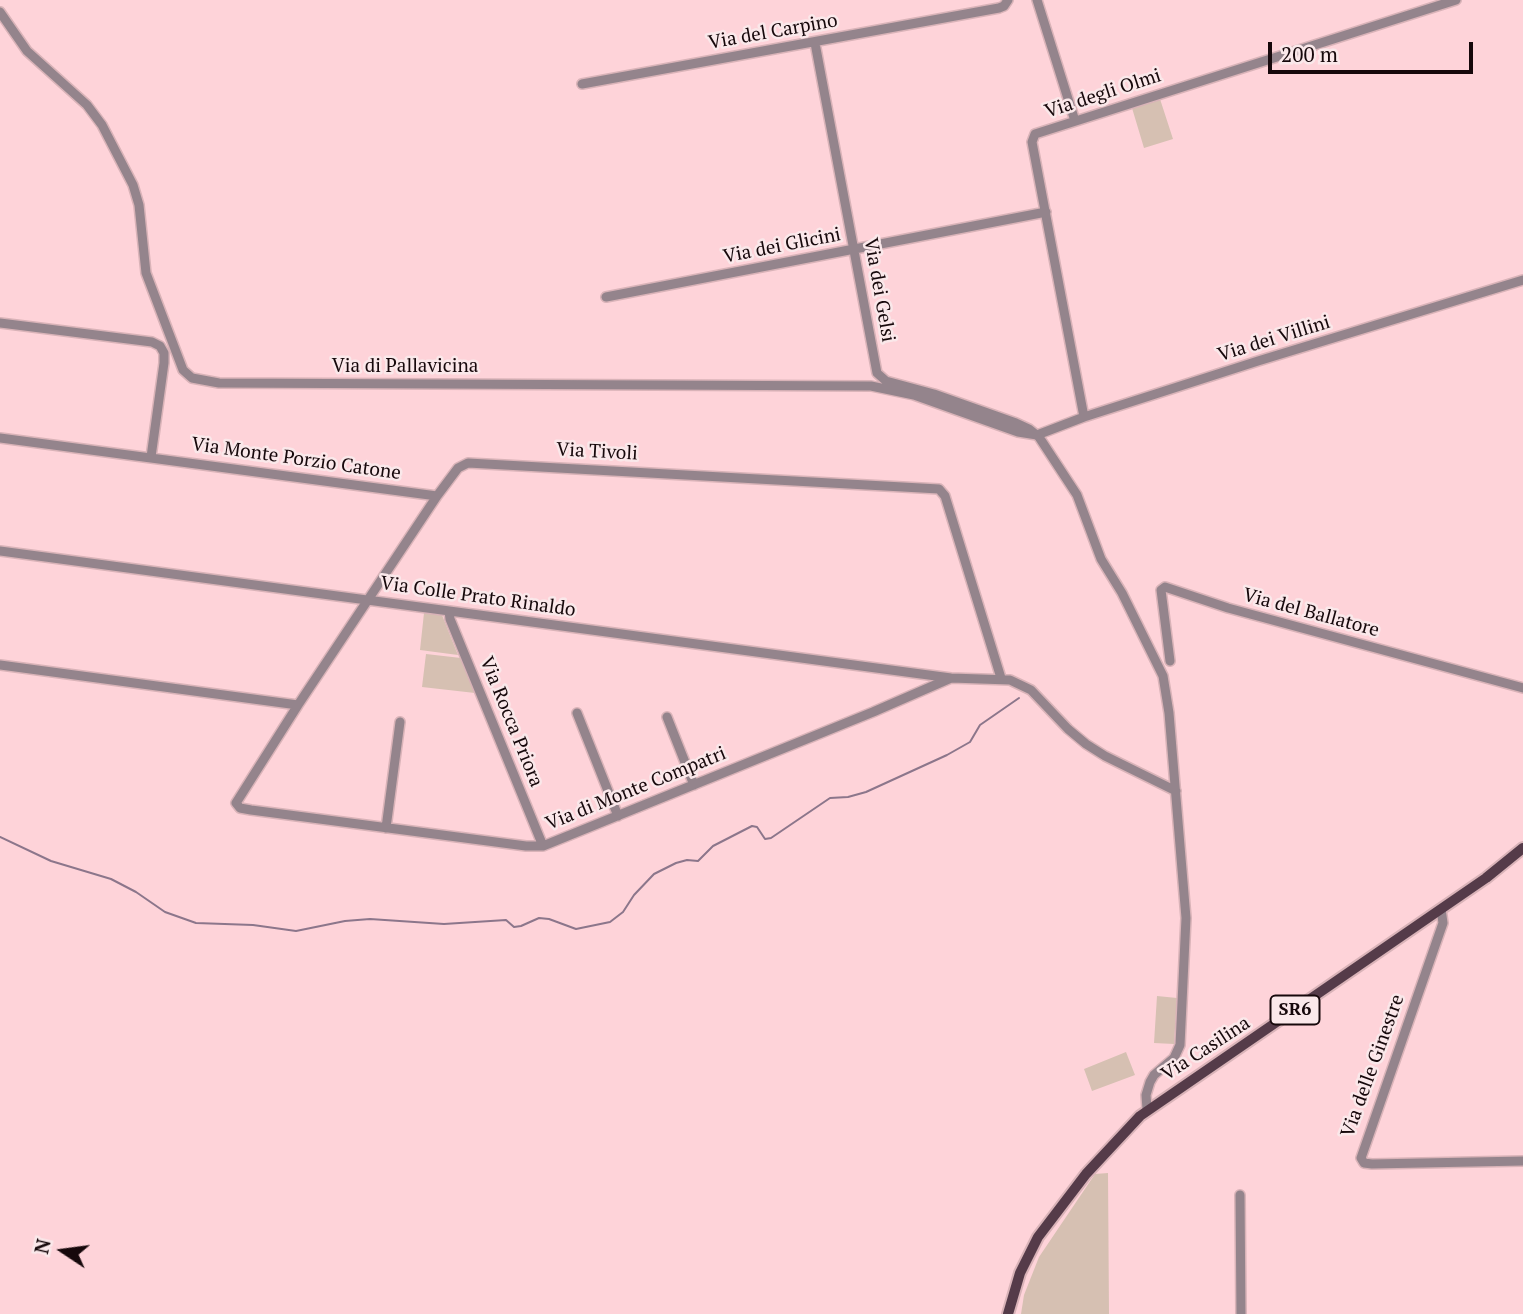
<!DOCTYPE html>
<html>
<head>
<meta charset="utf-8">
<style>
  body { margin:0 }
  #map { position:relative; width:1523px; height:1314px; overflow:hidden; background:#fed3d9; font-family:"PT Serif",serif }
  canvas { display:block }
  .north { position:absolute; left:28px; top:1216px; width:70px; height:70px; -webkit-text-stroke:5px #fae8ea; paint-order:stroke; rotate:283deg; font-size:19px; font-weight:700; line-height:28px; text-align:center; color:#16080b }
  .north::after { content:''; display:block; margin:auto; width:24px; height:32px; background:#16080b; clip-path:polygon(50% 0,100% 100%,50% 72%,0 100%) }
  .scale { position:absolute; left:1268px; top:42px; width:205px; height:32px; box-sizing:border-box; border:4px solid #16080b; border-top:0; padding-left:9px; font-size:21px; line-height:24px; white-space:nowrap; color:#16080b; -webkit-text-stroke:5px #fae8ea; paint-order:stroke }
</style>
</head>
<body>
<div id="map">
<canvas width="1523" height="1314"></canvas>
<div class="north">N</div>
<div class="scale">200 m</div>
</div>
<script>
const g = document.querySelector('canvas').getContext('2d');
g.lineJoin = 'round';
function paint(path, color) { g.fillStyle = color; g.fill(path, 'evenodd'); }
const toPath = rows => new Path2D(rows.map(r => 'M' + r).join(''));
function stroke(path, color, width, dash) { g.strokeStyle = color; g.lineWidth = width; g.lineCap = dash ? 'butt' : 'round'; g.setLineDash(dash || []); g.stroke(path); }
function drawText(font, color, halo, rows, align = 'center') {
  g.font = font + ' "PT Serif",serif'; g.lineWidth = 5; g.setLineDash([]); g.textBaseline = 'middle'; g.strokeStyle = halo; g.fillStyle = color; for (const [text, x, y, turn = 0] of rows) {
    g.save(); g.translate(x, y); g.rotate((+turn || 0) * Math.PI / 180); g.textAlign = isNaN(turn) ? turn : align; if (halo) g.strokeText(text, 0, 0); g.fillText(text, 0, 0); g.restore();
  }
}
paint(toPath([
  [1160,99,1173,139,1144,148,1132,108],
  [424,613,442,615,458,655,420,650],
  [426,654,461,658,475,693,422,687],
  [1157,996,1177,998,1174,1044,1154,1043],
  [1126,1052,1135,1075,1092,1091,1084,1069],
  [1108,1173,1109,1314,1021,1314,1024,1295,1039,1257,1095,1174]
]), '#d6c0b2');
stroke(toPath([
  [0,837,51,861,111,879,136,892,165,912,196,923,253,925,296,931,345,921,370,919,444,924,506,920,514,927,521,926,539,918,549,919,576,929,610,922,623,912,634,895,654,874,676,863,687,860,698,861,713,846,752,826,757,827,765,839,771,838,830,798,848,797,866,792,947,755,970,742,980,725,1019,698]
]), '#8c768b', 2);
const minor = toPath([
  [1037,0,1075,121],
  [0,12,27,51,87,105,102,125,133,185,139,205,146,273,183,370,192,378,219,383,871,386,914,395,1018,432,1037,435],
  [815,43,877,373,886,381,934,394,1016,423,1029,429,1039,437,1077,495,1101,559,1122,593,1163,676,1169,713,1186,918,1180,1045,1174,1058,1154,1075,1150,1082,1146,1095,1147,1109],
  [582,84,999,8,1004,6,1008,0],
  [606,297,1046,212],
  [0,323,152,342,160,346,164,353,164,363,151,457],
  [1084,417,1032,142,1035,134,1456,0],
  [1037,435,1084,417,1258,361,1523,280],
  [0,438,437,496],
  [0,551,951,678,1010,680,1031,690,1068,729,1086,744,1105,756,1176,791],
  [449,611,450,619,543,846],
  [1170,661,1161,590,1165,587,1228,608,1523,688],
  [0,665,298,705],
  [951,678,873,712,543,846,526,846,251,810,240,808,236,803,298,705,437,496,458,468,468,463,939,489,945,496,1001,678],
  [577,713,618,816],
  [667,717,694,785],
  [386,828,400,722],
  [1441,909,1443,923,1361,1158,1364,1163,1372,1164,1523,1161],
  [1240,1195,1241,1314]
]);
const major = toPath([
  [1008,1314,1020,1273,1038,1237,1086,1174,1140,1116,1486,878,1523,848]
]);
stroke(minor, '#d9b3b8', 12);
stroke(major, '#d9b3b8', 14);
stroke(minor, '#94848c', 9);
stroke(major, '#553b49', 10);
for (const [x, y, w] of [
  [1295,1010,49]
]) { const box = new Path2D(); box.roundRect(x - w / 2, y - 14.5, w, 29, 5); g.fillStyle = '#fae8ea'; g.fill(box); stroke(box, '#16080b', 2); }
drawText('bold 18px', '#16080b', null, [
  ["SR6",1295,1010]
]);
drawText('19px', '#16080b', '#fae8ea', [
  ["Via del Carpino",773,32,-10],
  ["Via degli Olmi",1103,94,-18],
  ["Via dei Glicini",782,246,-11],
  ["Via dei Gelsi",879,290,80],
  ["Via dei Villini",1274,339,-17],
  ["Via di Pallavicina",405,367],
  ["Via Tivoli",597,452,3],
  ["Via Monte Porzio Catone",296,459,8],
  ["Via Colle Prato Rinaldo",478,597,8],
  ["Via del Ballatore",1311,613,15],
  ["Via Rocca Priora",511,722,68],
  ["Via di Monte Compatri",636,789,-22],
  ["Via Casilina",1206,1049,-33],
  ["Via delle Ginestre",1373,1066,-70]
]);
</script>
</body>
</html>
